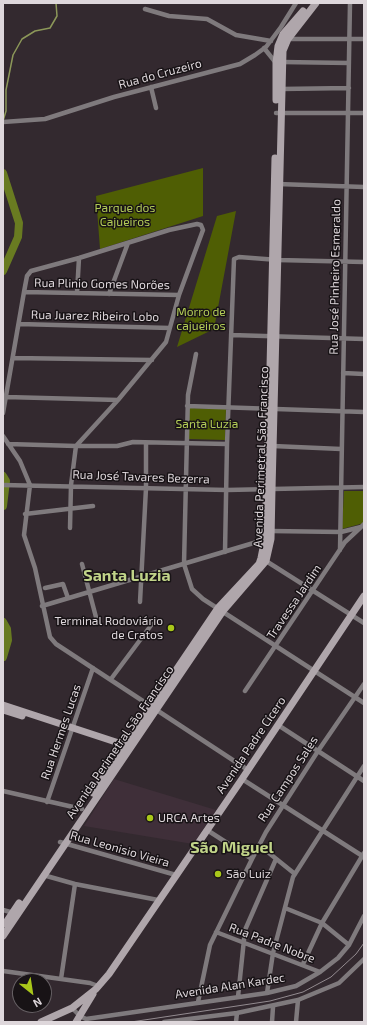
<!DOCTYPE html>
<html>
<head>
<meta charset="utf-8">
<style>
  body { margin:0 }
  #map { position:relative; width:367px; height:1025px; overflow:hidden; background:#33292f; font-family:"Exo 2",sans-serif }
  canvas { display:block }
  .frame { position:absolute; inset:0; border:4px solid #ded7db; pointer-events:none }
  .north { position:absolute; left:12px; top:973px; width:40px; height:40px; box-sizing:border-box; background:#181316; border:1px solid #676165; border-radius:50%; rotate:150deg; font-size:11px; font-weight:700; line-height:16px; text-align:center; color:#ded7db }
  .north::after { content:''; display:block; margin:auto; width:14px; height:18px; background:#a9c71a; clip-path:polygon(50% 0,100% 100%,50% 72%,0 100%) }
</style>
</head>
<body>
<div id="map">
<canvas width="367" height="1025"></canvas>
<div class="frame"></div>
<div class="north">N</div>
</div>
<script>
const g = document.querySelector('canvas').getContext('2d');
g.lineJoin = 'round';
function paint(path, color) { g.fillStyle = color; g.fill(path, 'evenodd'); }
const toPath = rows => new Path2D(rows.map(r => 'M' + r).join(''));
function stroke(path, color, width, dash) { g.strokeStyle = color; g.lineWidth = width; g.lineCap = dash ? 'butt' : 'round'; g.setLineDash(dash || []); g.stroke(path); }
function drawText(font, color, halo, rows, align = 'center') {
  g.font = font + ' "Exo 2",sans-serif'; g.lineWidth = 3; g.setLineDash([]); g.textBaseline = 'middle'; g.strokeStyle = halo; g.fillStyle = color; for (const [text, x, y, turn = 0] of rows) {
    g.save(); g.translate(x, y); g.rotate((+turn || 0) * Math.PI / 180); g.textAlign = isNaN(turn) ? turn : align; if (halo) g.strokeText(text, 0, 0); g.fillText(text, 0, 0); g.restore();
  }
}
paint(toPath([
  [114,779,216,810,193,844,84,826]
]), '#3f2f39');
paint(toPath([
  [203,168,203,216,100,249,96,196],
  [236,211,214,329,177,347,217,216],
  [189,408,226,409,225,440,188,439],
  [344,491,364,491,364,523,342,529]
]), '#4f5e04');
stroke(toPath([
  [3,121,6,111,6,90,13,55,22,39,35,31,50,28,57,16,56,3]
]), '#8c9759', 1.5);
stroke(toPath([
  [3,173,19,223,18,237,3,271],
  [3,476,6,481,3,506],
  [3,622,7,629,8,640,3,657]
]), '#697b21', 8);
stroke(toPath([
  [145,9,169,16,207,19,236,35,271,41],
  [288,39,364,39],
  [264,48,276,63],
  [282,62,349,63],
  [151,87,156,108],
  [281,89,349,88],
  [276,113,364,113],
  [3,122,45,119,114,97,240,64,255,55,266,47,281,27,296,3],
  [278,184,364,187],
  [24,292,179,295],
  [77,293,79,258],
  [109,294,128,243],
  [19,324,170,328],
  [231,335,364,339],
  [196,354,188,395,184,564,192,589,203,599,364,703],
  [13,358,152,360],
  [343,373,364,374],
  [6,397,118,400],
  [187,406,364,412],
  [3,413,24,292,27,276,31,271,79,258,169,230,197,224,201,225,203,230,179,295,166,342,118,400,76,446,71,485,70,528],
  [3,436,20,461,30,485,24,535,35,568,50,637,56,644,248,770],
  [8,444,76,446,117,446,133,442,227,444],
  [273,446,341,449],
  [3,485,227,490,364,487],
  [25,514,93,506],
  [271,531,341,532,361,527,364,524],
  [340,550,350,3],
  [225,552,227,444,234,259,239,257,278,260,364,262],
  [266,561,364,623],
  [82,564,97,621],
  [45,588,63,584,68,598],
  [140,602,146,488,146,443],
  [42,606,267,539],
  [111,679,152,624],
  [245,691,345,542,361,527],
  [278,725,364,781],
  [242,779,364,857],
  [3,791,82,809],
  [47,802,93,668],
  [207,830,252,859],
  [60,842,176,875],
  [259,845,295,874],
  [43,875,75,884,158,900],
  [285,908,322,923,349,945],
  [3,910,14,913],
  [216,932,320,972],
  [303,964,322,923,364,853],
  [3,971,90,983,98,986],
  [61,979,75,884],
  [267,993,273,953,293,877,364,766],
  [238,997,245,930,276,859],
  [198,1002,210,945,252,859,266,832,318,751,364,684],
  [72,1008,80,1016,86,1019,267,993,296,986,320,972,338,958,349,945,364,916],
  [164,1022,237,1013,298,1000,339,983,364,959],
  [236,1022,237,1013],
  [272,1022,273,1007],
  [296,1022,298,1000]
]), '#7f7a7d', 4.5);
stroke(toPath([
  [276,100,276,63,278,46,283,34,303,11],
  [3,705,128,746],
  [3,710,22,716],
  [93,793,218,608,259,564,261,558,265,538,269,409,275,158],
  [5,924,19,903],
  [3,936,223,611,266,561,271,539,272,489,283,51,288,39,316,3],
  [41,1022,72,1008,96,989,109,974,242,779,364,596],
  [76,1022,93,994]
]), '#afa6ab', 7);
stroke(toPath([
  [131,1022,270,1001,303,992,331,977,356,954,364,943]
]), '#938b90', 1);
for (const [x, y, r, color] of [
  [171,628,4,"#a9c71a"],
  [150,818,4,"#a9c71a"],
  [218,874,4,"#a9c71a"]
]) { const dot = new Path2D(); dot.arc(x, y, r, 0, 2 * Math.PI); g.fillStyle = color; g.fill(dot); stroke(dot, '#181316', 1.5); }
drawText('12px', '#ded7db', '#181316', [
  ["Rua do Cruzeiro",160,74,-15],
  ["Rua José Pinheiro Esmeraldo",335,277,-89],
  ["Rua Plinio Gomes Norões",102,284,1],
  ["Rua Juarez Ribeiro Lobo",95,316,1],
  ["Avenida Perimetral São Francisco",261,457,-88],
  ["Rua José Tavares Bezerra",141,477,2],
  ["Travessa Jardim",294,602,-56],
  ["Rua Hermes Lucas",61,732,-71],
  ["Avenida Perimetral São Francisco",120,742,-56],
  ["Avenida Padre Cícero",251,745,-56],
  ["Rua Campos Sales",288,779,-57],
  ["Rua Leonisio Vieira",120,849,16],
  ["Rua Padre Nobre",272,943,21],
  ["Avenida Alan Kardec",230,986,-9]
]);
drawText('12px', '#b2cb57', '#181316', [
  ["Parque dos",125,208],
  ["Cajueiros",125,222],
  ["Morro de",201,312],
  ["cajueiros",201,326],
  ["Santa Luzia",207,424]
]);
drawText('12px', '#ded7db', '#181316', [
  ["Terminal Rodoviário",163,621,"right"],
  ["de Cratos",163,635,"right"],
  ["URCA Artes",158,818],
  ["São Luiz",226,874]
], 'left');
drawText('bold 16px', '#c1d489', '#181316', [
  ["Santa Luzia",127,576],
  ["São Miguel",232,848]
]);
</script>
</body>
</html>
